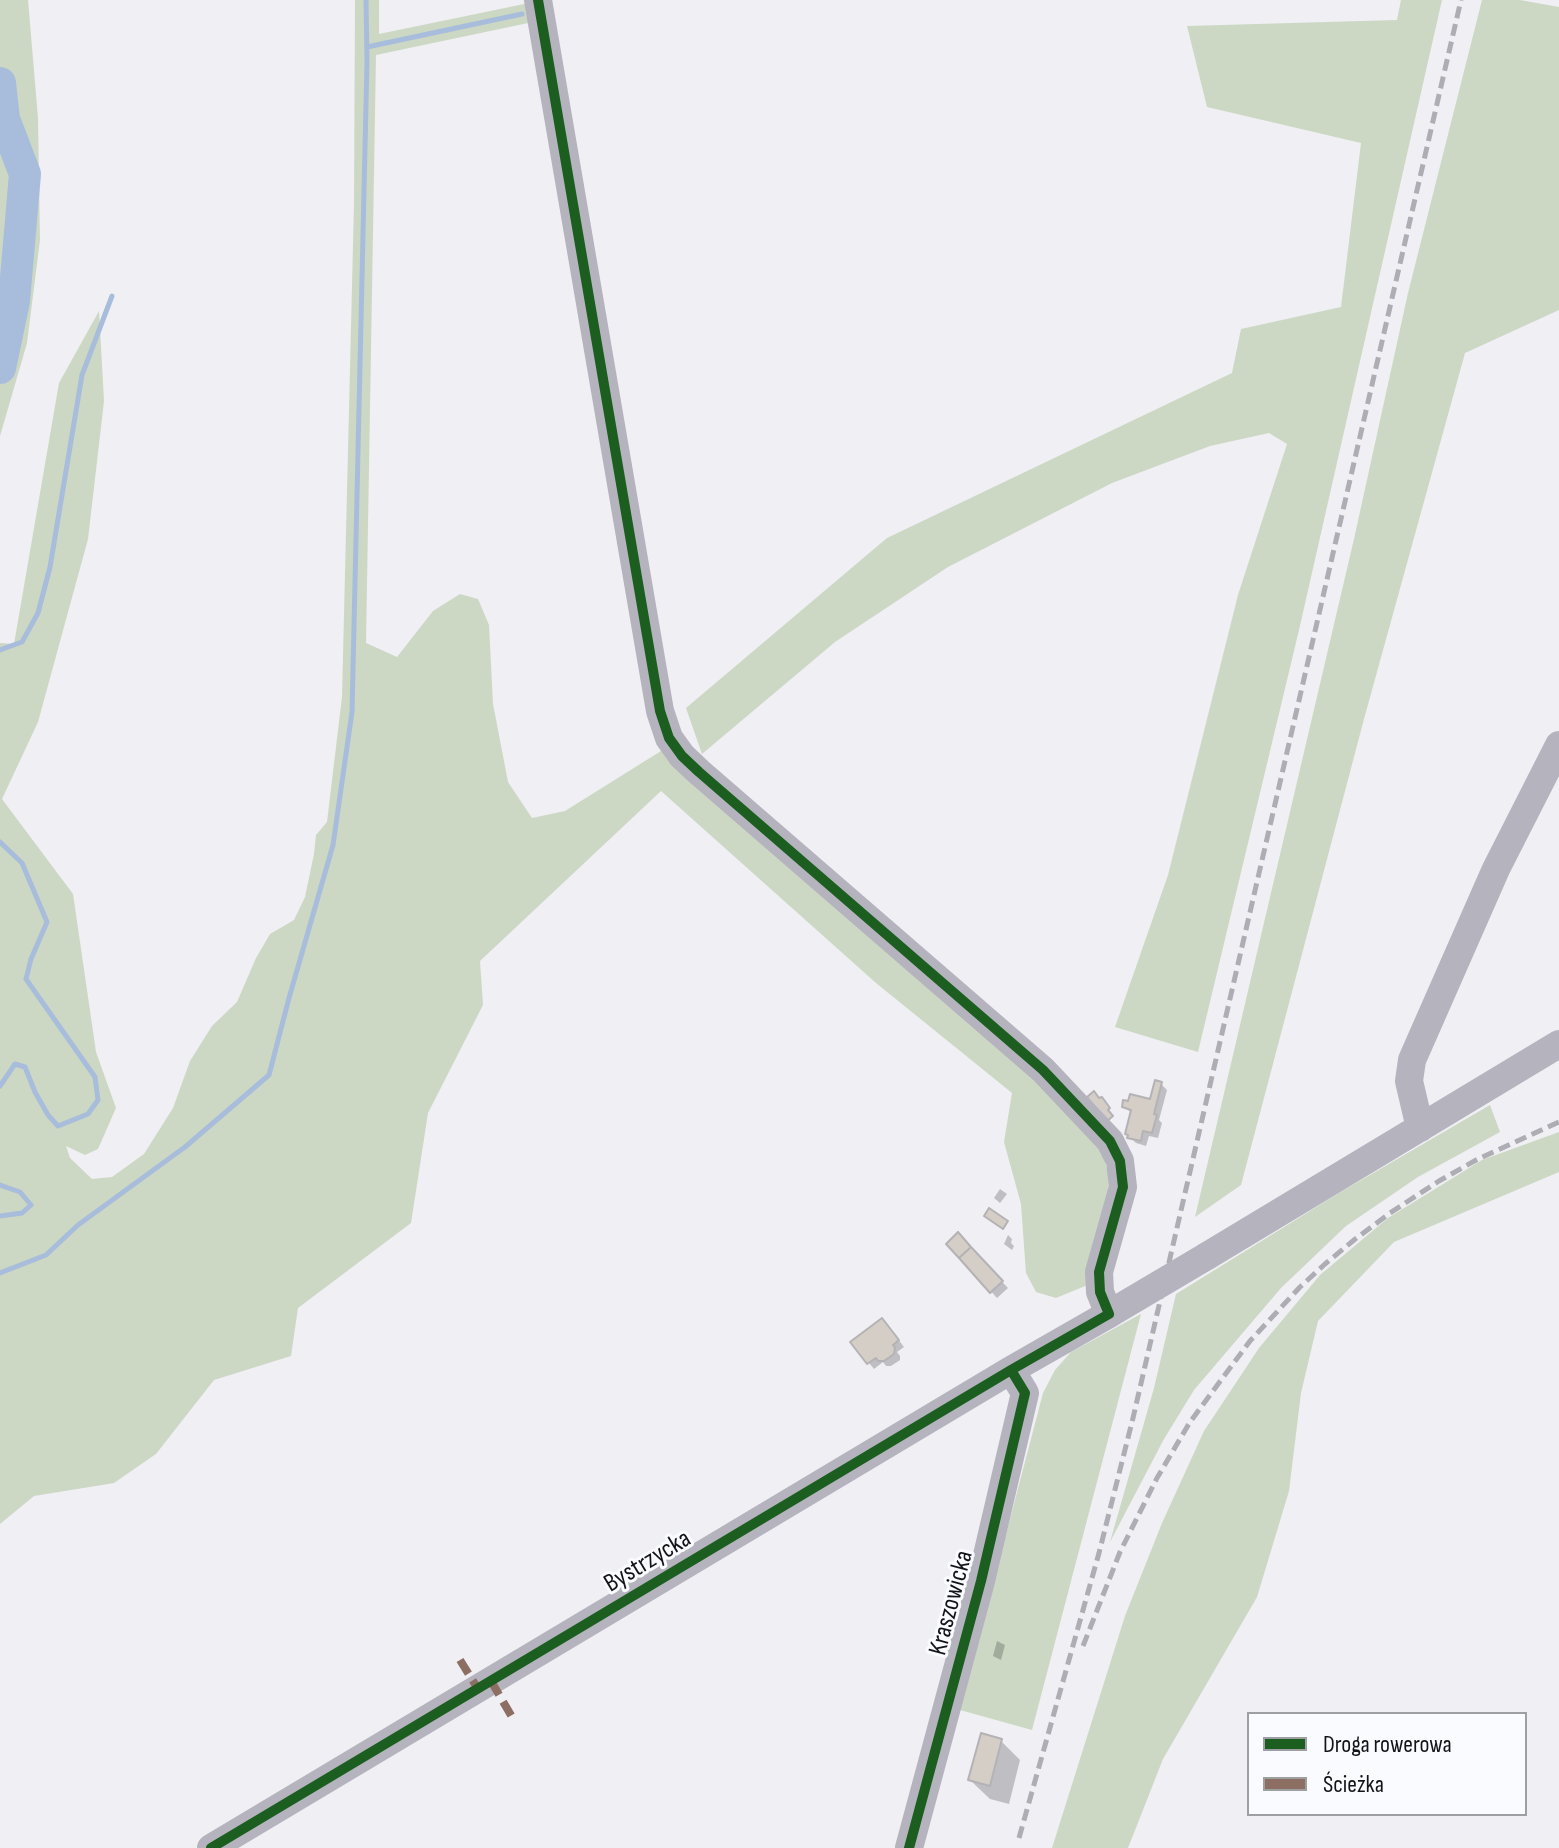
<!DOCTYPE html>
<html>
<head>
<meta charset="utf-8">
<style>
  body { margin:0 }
  #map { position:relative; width:1559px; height:1848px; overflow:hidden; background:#efeff4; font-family:"Sofia Sans Condensed",sans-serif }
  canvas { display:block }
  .legend { position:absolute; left:1247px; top:1712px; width:280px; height:104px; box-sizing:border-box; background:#fafbff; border:2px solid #9e9fa3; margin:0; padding:10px 14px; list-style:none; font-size:24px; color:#141418 }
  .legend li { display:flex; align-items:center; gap:16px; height:40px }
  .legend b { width:40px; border:2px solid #9e9fa3 }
</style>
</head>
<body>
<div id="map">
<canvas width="1559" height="1848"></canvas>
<ul class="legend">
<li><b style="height:10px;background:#1b5e20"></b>Droga rowerowa</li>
<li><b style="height:10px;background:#8d6e63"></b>Ścieżka</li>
</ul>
</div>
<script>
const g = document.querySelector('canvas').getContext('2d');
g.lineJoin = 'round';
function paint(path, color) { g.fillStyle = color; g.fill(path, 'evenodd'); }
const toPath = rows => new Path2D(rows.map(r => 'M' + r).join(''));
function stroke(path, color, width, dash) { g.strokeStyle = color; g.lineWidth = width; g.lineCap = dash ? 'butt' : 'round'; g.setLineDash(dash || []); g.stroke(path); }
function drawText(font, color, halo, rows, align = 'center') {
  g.font = font + ' "Sofia Sans Condensed",sans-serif'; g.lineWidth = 6; g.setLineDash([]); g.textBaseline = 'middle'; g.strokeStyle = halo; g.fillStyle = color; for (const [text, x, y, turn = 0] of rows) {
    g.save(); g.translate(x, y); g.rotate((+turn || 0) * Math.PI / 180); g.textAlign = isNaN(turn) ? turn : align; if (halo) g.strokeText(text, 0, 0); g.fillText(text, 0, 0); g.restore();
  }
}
paint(toPath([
  [0,0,28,0,38,118,40,240,27,343,0,436],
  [355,0,379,0,379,34,529,3,533,22,376,55,366,643,397,657,433,611,460,594,478,599,489,625,493,704,508,782,532,818,565,811,669,746,1071,1108,1100,1145,1109,1175,1108,1209,1090,1284,1056,1298,1036,1292,1026,1273,1021,1204,1004,1142,1012,1093,876,983,661,791,480,961,483,1005,428,1113,411,1223,298,1308,291,1356,214,1380,156,1454,114,1483,34,1496,0,1524,0,643,14,644,59,383,99,311,104,401,88,539,38,722,2,799,73,894,96,1052,116,1108,98,1149,85,1155,66,1146,70,1158,92,1179,112,1177,144,1154,173,1108,190,1061,212,1026,237,1002,256,958,270,934,294,920,305,897,314,854,316,835,327,822,342,697,354,204],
  [1401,0,1442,0,1299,630,1198,1052,1115,1027,1168,875,1238,595,1287,444,1269,433,1210,446,1112,483,948,567,835,642,702,754,686,708,887,538,1232,373,1241,329,1341,307,1361,143,1207,107,1187,26,1397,20],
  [1482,0,1520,0,1559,7,1559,310,1465,353,1364,719,1241,1185,1195,1217,1354,539,1408,293],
  [1490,1105,1500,1132,1418,1177,1346,1226,1281,1288,1194,1390,1164,1439,1110,1542,1154,1388,1176,1294,1339,1193],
  [1559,1132,1559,1172,1394,1242,1318,1321,1301,1393,1289,1491,1257,1597,1163,1759,1128,1848,1052,1848,1125,1616,1162,1523,1204,1431,1259,1348,1320,1275,1388,1218,1482,1160],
  [1141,1314,1032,1730,960,1710,1043,1393,1055,1370,1071,1352]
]), '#ccd8c4');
paint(toPath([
  [1161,1084,1167,1090,1159,1120,1162,1123,1158,1138,1149,1136,1146,1146,1136,1143,1127,1134,1132,1113,1124,1107,1152,1101],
  [1000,1189,1007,1194,1000,1203,994,1198],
  [958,1235,1008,1288,997,1298,949,1244],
  [1008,1235,1012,1239,1011,1243,1014,1246,1012,1250,1004,1244],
  [888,1326,904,1347,897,1352,900,1356,900,1360,891,1366,886,1366,883,1362,874,1369,853,1343],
  [997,1641,1005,1645,1001,1660,993,1656],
  [1001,1741,1020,1760,1009,1804,990,1799,970,1780]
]), '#0003');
stroke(toPath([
  [367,47,522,14],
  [0,650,22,642,38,613,50,567,82,375,112,296],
  [0,842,22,863,47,922,31,959,26,979,95,1077,98,1100,88,1114,58,1126,48,1115,35,1092,25,1067,15,1064,0,1086],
  [0,1185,20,1192,31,1205,22,1213,0,1216],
  [0,1273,46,1255,78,1225,185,1147,269,1075,289,998,333,845,352,712,367,61,366,0]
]), '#a8bddb', 5);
stroke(toPath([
  [0,83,4,119,25,174,14,301,0,368]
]), '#a8bddb', 32);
const building = toPath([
  [1155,1080,1162,1082,1154,1114,1157,1115,1152,1133,1143,1131,1141,1141,1127,1138,1128,1135,1125,1134,1131,1110,1122,1107,1123,1100,1128,1101,1130,1094,1150,1099,1155,1080],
  [1094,1091,1099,1098,1102,1097,1110,1108,1108,1110,1113,1116,1106,1122,1087,1097,1094,1091],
  [989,1208,1008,1221,1003,1229,984,1216,989,1208],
  [958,1232,971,1247,959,1258,946,1244,958,1232],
  [971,1247,1003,1281,990,1293,959,1258,971,1247],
  [882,1318,899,1340,893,1345,895,1348,894,1354,884,1361,878,1361,876,1358,867,1364,850,1342,882,1318],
  [981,1733,1002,1739,990,1786,968,1780,981,1733]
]);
paint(building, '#d4cec7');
stroke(building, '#b4b2b4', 2);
stroke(toPath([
  [1420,1128,1409,1081,1412,1060,1496,869,1559,745],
  [1207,1256,1559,1044],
  [211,1848,1011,1370,1109,1314,1100,1292,1099,1272,1123,1187,1120,1161,1110,1141,1043,1070,699,772,682,756,669,738,660,711,538,0],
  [909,1848,981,1581,1025,1393,1011,1370]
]), '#b5b3be', 28);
stroke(toPath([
  [1083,1646,1120,1552,1157,1478,1190,1422,1250,1341,1300,1287,1325,1264,1354,1240,1390,1213,1439,1181,1478,1159,1559,1122],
  [1019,1838,1099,1553,1133,1418,1461,0]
]), '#aeadb4', 5, [12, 6]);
stroke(toPath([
  [1109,1314,1207,1256]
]), '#b5b3be', 28);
stroke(toPath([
  [460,1660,478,1689],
  [491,1681,512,1717]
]), '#8d6e63', 8, [16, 8]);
stroke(toPath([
  [211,1848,1011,1370,1109,1314,1100,1292,1099,1272,1123,1187,1120,1161,1110,1141,1043,1070,699,772,682,756,669,738,660,711,538,0],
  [909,1848,981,1581,1025,1393,1011,1370]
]), '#1b5e20', 10);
drawText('26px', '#141418', '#fafbff', [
  ["Bystrzycka",648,1562,-31],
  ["Kraszowicka",952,1603,-75]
]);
</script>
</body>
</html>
